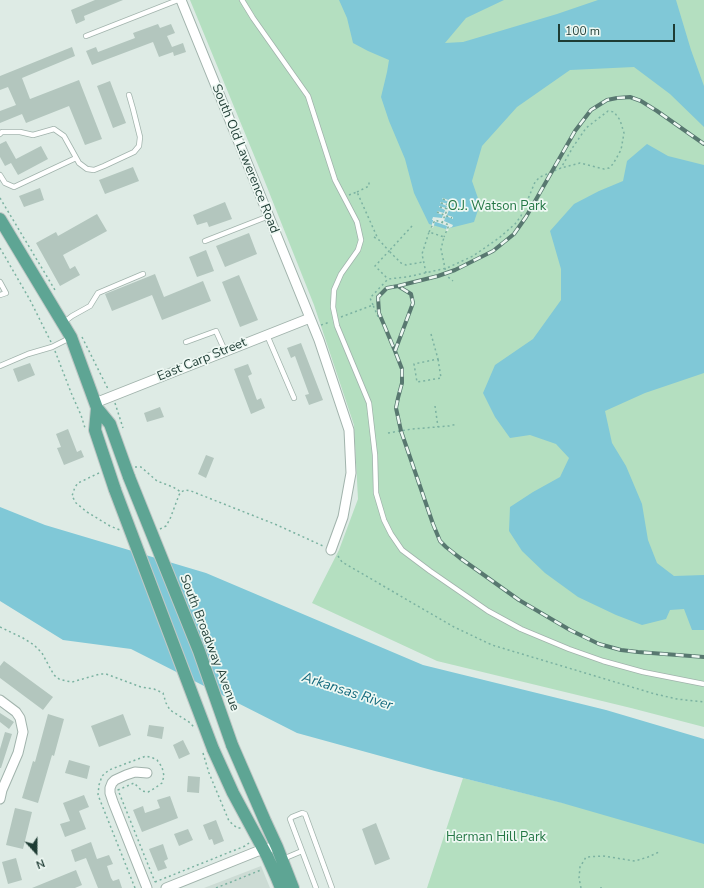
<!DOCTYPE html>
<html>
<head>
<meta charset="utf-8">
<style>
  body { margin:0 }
  #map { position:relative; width:704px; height:888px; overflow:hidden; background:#deebe5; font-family:"Nunito Sans",sans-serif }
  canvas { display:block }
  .north { position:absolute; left:16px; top:832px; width:40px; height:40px; -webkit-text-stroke:3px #eef8f3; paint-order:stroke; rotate:159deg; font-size:11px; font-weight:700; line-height:16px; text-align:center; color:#1e3c34 }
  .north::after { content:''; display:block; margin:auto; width:14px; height:18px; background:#1e3c34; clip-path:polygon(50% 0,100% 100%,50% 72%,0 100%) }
  .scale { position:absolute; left:558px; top:24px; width:117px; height:18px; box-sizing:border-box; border:2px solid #1e3c34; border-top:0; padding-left:5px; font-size:12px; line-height:14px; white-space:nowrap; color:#1e3c34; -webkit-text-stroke:3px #eef8f3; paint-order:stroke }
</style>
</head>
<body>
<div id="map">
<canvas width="704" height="888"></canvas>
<div class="north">N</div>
<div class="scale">100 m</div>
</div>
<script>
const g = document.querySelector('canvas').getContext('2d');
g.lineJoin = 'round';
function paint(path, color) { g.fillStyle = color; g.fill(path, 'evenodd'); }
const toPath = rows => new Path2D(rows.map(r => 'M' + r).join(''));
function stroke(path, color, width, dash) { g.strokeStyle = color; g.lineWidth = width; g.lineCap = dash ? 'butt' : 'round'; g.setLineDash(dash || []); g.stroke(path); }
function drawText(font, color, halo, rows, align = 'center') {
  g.font = font + ' "Nunito Sans",sans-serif'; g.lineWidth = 3.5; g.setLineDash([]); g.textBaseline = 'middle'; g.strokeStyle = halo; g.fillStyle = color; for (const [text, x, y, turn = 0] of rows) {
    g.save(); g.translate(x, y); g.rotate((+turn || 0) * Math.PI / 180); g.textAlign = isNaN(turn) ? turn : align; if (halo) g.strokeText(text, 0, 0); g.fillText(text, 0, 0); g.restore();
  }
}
paint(toPath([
  [261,866,270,888,204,888]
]), '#ccdbd4');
paint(toPath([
  [190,0,704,0,704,727,631,708,437,661,312,603,339,550,358,499,354,425,314,305,263,177],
  [463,778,704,838,704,888,427,888]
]), '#b4dfc0');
paint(toPath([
  [339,0,504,0,466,18,445,43,463,42,557,14,598,0,676,0,691,50,704,86,704,127,670,94,634,67,570,70,517,107,482,146,472,181,480,204,474,222,446,229,429,224,414,193,405,159,389,121,381,97,387,72,389,60,368,51,353,43,347,18],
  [647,144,668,156,704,165,704,373,645,393,605,411,612,443,626,466,642,504,648,540,657,563,674,576,704,575,704,630,692,630,684,609,670,610,666,619,642,625,616,615,578,597,545,573,522,551,509,531,510,507,533,492,560,477,569,458,556,444,530,435,510,438,495,417,483,393,495,365,533,339,561,300,561,269,550,231,574,204,599,191,623,181,627,161],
  [0,507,45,525,206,573,423,665,606,710,704,739,704,844,562,803,435,771,297,733,131,649,63,640,0,601]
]), '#80c8d7');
paint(toPath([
  [443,198,459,204,458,206,451,203,450,208,456,211,455,212,449,210,447,215,453,217,453,219,446,216,444,221,453,225,452,227,449,228,448,231,446,231,447,226,436,222,435,222,433,228,431,227,433,221,433,220,432,220,433,217,442,218,443,215,437,213,437,211,444,213,445,210,439,207,439,206,446,208,447,206,440,203,441,202,448,204,449,202,442,199]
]), '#deebe5');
paint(toPath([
  [95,0,123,0,84,16,85,20,76,24,71,10],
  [158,24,160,28,171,24,175,33,167,36,172,47,183,43,186,52,174,56,173,52,159,57,153,42,92,65,86,51,96,47,98,52,135,38,133,33],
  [72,47,75,56,22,78,30,99,79,80,102,139,85,145,69,106,26,123,22,114,0,123,0,111,16,105,8,87,0,90,0,76],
  [110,81,126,123,113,128,97,86],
  [6,141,16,159,41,146,48,159,18,175,11,163,5,166,0,157,0,144],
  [133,167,139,181,105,194,99,180],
  [40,188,44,200,24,207,19,196],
  [225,202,232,219,209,227,207,222,197,225,193,215],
  [97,214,107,231,63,255,70,269,75,266,80,275,60,286,36,243,56,232,58,236],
  [249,233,257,254,225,267,216,246],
  [206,250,214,271,197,277,189,257],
  [155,274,164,297,203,281,211,301,162,320,152,295,112,311,105,294],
  [239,275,258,320,240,327,222,282],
  [301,343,323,400,309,405,305,395,309,394,295,356,291,358,287,348],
  [30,363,35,375,18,382,13,369],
  [248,364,252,374,248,376,257,400,261,398,265,408,251,414,234,369],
  [160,407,164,417,147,422,144,413],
  [68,429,77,452,81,450,84,457,64,465,57,448,61,447,56,434],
  [206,455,214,458,206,478,198,474],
  [4,661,53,697,43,710,0,678,0,666],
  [0,713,14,722,9,729,0,722],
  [48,714,64,719,54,756,52,755,38,803,22,798,33,761,35,762],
  [123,714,131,735,99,747,91,726],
  [149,725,164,727,162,739,147,736],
  [5,732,12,734,1,768,0,768,0,749],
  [183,740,190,754,179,759,173,745],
  [69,760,90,766,87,779,65,773],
  [188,776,200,777,199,793,187,792],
  [84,795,89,807,79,811,86,829,65,837,60,824,70,821,63,803],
  [170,796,178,818,142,832,133,810,143,806,145,813,160,808,157,800],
  [15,808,32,812,23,849,6,845],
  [216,820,224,841,214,845,212,839,209,840,203,825],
  [376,823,390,859,375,865,362,829],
  [188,829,193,840,179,846,174,834],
  [91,842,97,859,109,855,113,864,107,866,111,878,113,881,119,879,122,888,98,888,86,858,75,862,71,850],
  [163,844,168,859,164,861,167,868,158,871,149,849],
  [16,858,22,880,8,884,2,862],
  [76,870,82,885,75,888,32,888]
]), '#b3c6be');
const lane = toPath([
  [242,0,253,18,308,96,335,180,357,222,361,240,358,250,341,274,334,290,333,307,337,326,369,403,375,455,376,493,384,520,391,534,402,550,430,571,488,611,521,629,569,649,603,661,643,672,704,684],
  [86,36,178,0],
  [0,134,2,132,20,132,33,135,54,129,64,136,79,163,87,169,94,170,104,166,134,152,139,146,140,137,133,109,129,95],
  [0,175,5,183,14,187,76,158],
  [205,241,269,216],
  [0,282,6,293,0,295],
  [63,323,72,316,90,306,98,293,143,274],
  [267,335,294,398],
  [186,342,216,331,225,351],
  [0,366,28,354,52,347,70,338],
  [283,859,302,851],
  [316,888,290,819,292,817,302,813,305,814,332,888]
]);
const street = toPath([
  [181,0,319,340,349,430,351,473,343,517,331,550],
  [95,403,310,318],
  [0,700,16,712,20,718,23,732,18,753,2,790,0,799],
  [147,888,113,802,110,793,110,788,112,783,115,780,126,775,135,772,147,773],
  [166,888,263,849,277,847]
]);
const primary = toPath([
  [0,219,71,337,97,408,110,424,129,477],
  [97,408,95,430,115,490],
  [232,745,265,821,277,847,293,888],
  [213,749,233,793,267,856,276,876,281,888]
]);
stroke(lane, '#a1b3ac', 6);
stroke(street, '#a1b3ac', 11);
stroke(primary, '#c0c8c6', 14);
stroke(toPath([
  [357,192,369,186,369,180],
  [349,195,357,192,378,239],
  [0,198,55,290],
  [443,199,457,205],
  [441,203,449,205],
  [440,207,455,211],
  [437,212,452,218],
  [442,223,450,202],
  [412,226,389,251,401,263,406,265,423,262],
  [429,232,435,220,449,225,444,237],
  [374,237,379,240,389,251,375,266,388,279],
  [0,248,30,300,51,342],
  [426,273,422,254,429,232,444,237,441,249,446,273,447,276,453,281],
  [373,305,370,298,388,279,407,277,447,268,473,256,499,238,515,224,521,216,535,182,540,177,561,168,580,163,604,169,609,168,613,164,621,150,624,133,620,120,614,112,608,111,586,128,573,147,561,168],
  [341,317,373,305,379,319],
  [321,325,330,322],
  [431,334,438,359,414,364,417,382,441,378,438,359],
  [82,337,108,389],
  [55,351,72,395,81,415,85,428],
  [115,403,123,428],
  [435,406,438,427],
  [388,433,412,429,449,426,457,424],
  [135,467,141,467,157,481,173,487,181,492],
  [99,473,78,483,75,487,72,496,76,503,87,512,110,526,120,530],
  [160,529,166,526,170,519,179,495,181,492,185,490,191,491,277,525,323,546],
  [338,556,342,562,454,627,492,645,655,694,677,699,704,702],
  [0,627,23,638,34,645,42,653,50,668,54,675,59,679,66,681,72,682,100,674,106,674,141,687,154,689,163,693,166,703,170,710,189,722,194,727],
  [203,753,209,773,229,821,237,828,242,828],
  [155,882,245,846,249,843],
  [135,888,98,795,99,785,102,776,109,770,146,756,153,758,157,760,162,767,164,776,162,783,155,788,148,792,142,791,134,783,118,790,155,882],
  [216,888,261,870],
  [581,888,579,878,580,867,586,857,603,856,635,861,648,857,659,852],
  [600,888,604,888]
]), '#7bb2a1', 1.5, [2, 3]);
stroke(lane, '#fff', 4.5);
stroke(street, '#fff', 9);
stroke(primary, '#5ea594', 12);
const rail = toPath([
  [398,286,438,276,455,270,493,251,514,234,526,217,575,131,591,110,607,100,617,98,630,97,641,101,657,111,704,144],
  [395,351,413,303,411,294,398,286,387,288,378,297,379,313,395,351,402,369,402,383,398,398,396,408,401,431,433,524,440,541,446,547,460,558,519,600,570,630,599,644,621,650,638,652,704,657]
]);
stroke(rail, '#587870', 4);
stroke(rail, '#eef8f3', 2.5, [8]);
const primaryBridge = toPath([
  [129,477,199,651,232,745],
  [115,490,213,749]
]);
stroke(primaryBridge, '#c0c8c6', 14, []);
stroke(primaryBridge, '#5ea594', 12);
drawText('13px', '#1e3c34', '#eef8f3', [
  ["South Old Lawerence Road",245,159,68],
  ["East Carp Street",202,360,-22],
  ["South Broadway Avenue",209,643,69]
]);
drawText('13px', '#247745', '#eef8f3', [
  ["O.J. Watson Park",497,207],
  ["Herman Hill Park",496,838]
]);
drawText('italic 14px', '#136a7d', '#eef8f3', [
  ["Arkansas River",347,692,18]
]);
</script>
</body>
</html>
